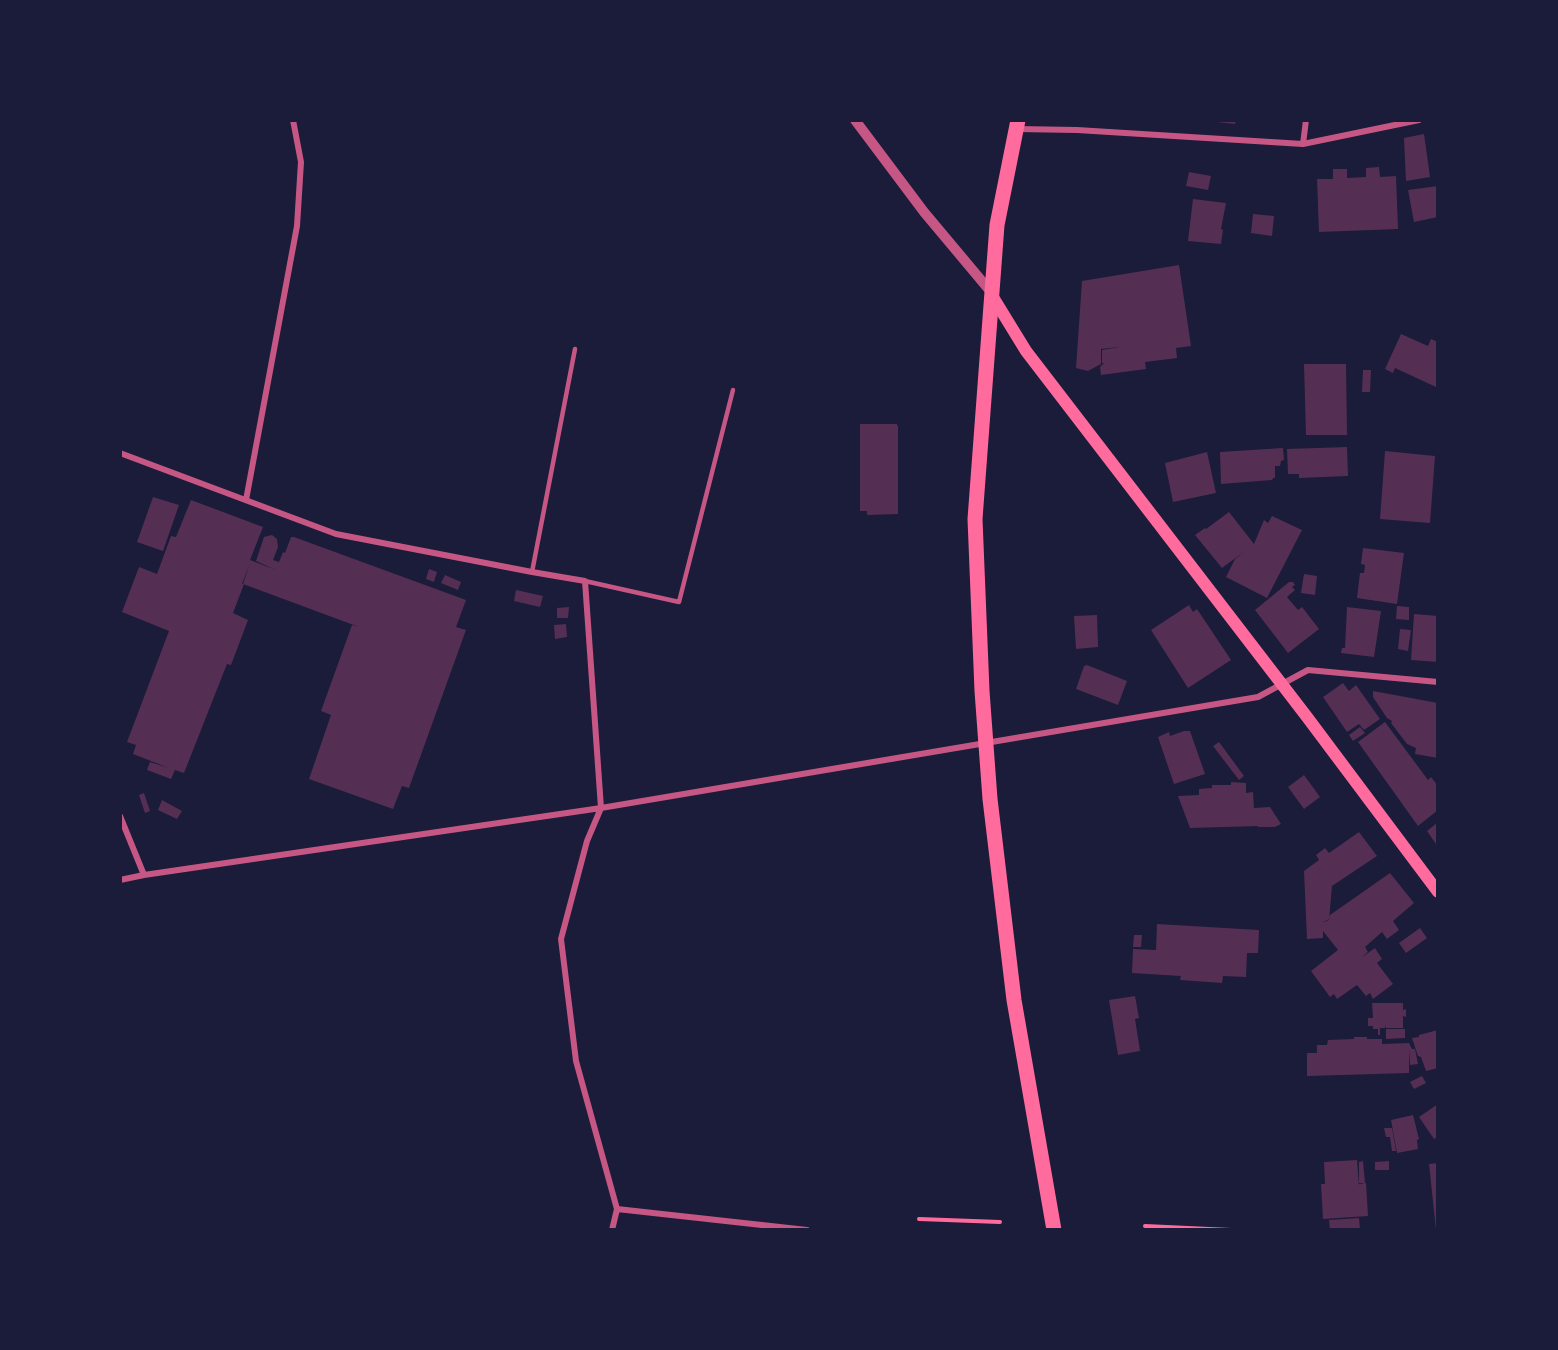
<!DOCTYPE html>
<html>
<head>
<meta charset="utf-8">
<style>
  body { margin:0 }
  #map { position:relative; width:1558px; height:1350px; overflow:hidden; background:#1b1b3a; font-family:"Crimson Pro",serif }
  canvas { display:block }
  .frame { position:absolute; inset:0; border:122px solid #1b1b3a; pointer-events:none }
</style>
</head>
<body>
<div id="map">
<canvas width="1558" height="1350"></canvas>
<div class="frame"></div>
</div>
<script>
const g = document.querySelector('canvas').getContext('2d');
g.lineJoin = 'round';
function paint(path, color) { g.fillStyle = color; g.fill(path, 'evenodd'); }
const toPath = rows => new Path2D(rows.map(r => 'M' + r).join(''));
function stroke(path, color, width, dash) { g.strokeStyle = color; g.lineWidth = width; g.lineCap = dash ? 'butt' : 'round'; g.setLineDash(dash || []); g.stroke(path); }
paint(toPath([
  [1216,120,1236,120,1235,124,1216,122],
  [1424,134,1430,177,1406,181,1404,138],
  [1379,167,1380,177,1396,176,1398,229,1319,232,1317,179,1333,179,1333,169,1347,169,1347,178,1366,177,1366,168],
  [1189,172,1211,176,1208,190,1186,186],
  [1438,186,1438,217,1414,222,1408,190],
  [1193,199,1226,203,1221,229,1223,230,1221,244,1188,241],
  [1253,214,1274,216,1272,236,1251,233],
  [1179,265,1191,346,1176,348,1177,358,1145,362,1146,369,1101,375,1100,367,1104,363,1102,363,1102,350,1119,347,1101,349,1101,364,1088,371,1076,368,1082,281],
  [1401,334,1428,346,1431,339,1438,342,1438,382,1436,387,1395,368,1393,373,1385,369],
  [1304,364,1346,364,1347,435,1306,435],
  [1363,370,1371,370,1370,392,1362,392],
  [860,424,897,424,897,426,898,426,898,514,867,515,867,511,860,511],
  [1347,447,1348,476,1299,478,1299,474,1288,474,1287,449],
  [1283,448,1284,460,1281,461,1280,466,1275,466,1275,478,1273,478,1272,480,1221,484,1220,452],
  [1385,451,1435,456,1430,523,1380,519],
  [1207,452,1216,493,1173,502,1165,463],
  [153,497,179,505,163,551,137,542],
  [191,500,263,527,250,560,276,570,256,561,264,537,272,535,277,539,278,547,273,560,279,562,283,552,285,553,291,537,294,537,466,600,456,627,466,630,409,788,402,786,393,809,309,779,331,715,321,711,352,625,359,627,243,584,250,563,242,584,244,584,233,613,248,620,231,665,227,664,184,773,175,770,171,779,147,770,150,762,169,768,133,754,136,745,127,742,169,631,122,612,139,567,157,574,171,536,176,537],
  [1229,512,1254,544,1264,520,1268,523,1272,516,1302,530,1267,598,1226,577,1235,559,1245,551,1222,568,1195,535,1205,528,1206,529],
  [1363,548,1404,553,1397,604,1357,598,1360,573,1364,573,1365,565,1361,564],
  [429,569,437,572,434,582,426,579],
  [1304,574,1317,576,1315,595,1301,593],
  [445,575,461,582,458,590,441,583],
  [1289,582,1293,582,1295,585,1292,587,1295,590,1287,597,1298,610,1302,607,1319,629,1288,653,1255,610],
  [516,590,543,596,540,607,514,601],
  [1189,605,1193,612,1197,609,1231,660,1188,688,1151,630],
  [1397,606,1409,607,1409,620,1396,619],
  [569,607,568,618,557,618,557,608],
  [1347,607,1381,611,1374,657,1341,653,1342,648,1345,648],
  [1414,614,1438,616,1438,662,1411,660],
  [1097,615,1098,647,1076,649,1074,616],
  [566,624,567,637,555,639,554,625],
  [1400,629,1411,630,1408,651,1398,649],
  [1087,665,1127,681,1118,705,1076,689,1084,666],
  [1343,683,1349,691,1356,685,1380,719,1364,730,1359,724,1347,732,1323,697],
  [1373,691,1438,703,1438,758,1415,754,1416,748,1407,744,1391,723,1392,721,1387,718,1373,697],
  [1385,722,1428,780,1431,777,1438,786,1438,810,1418,826,1358,742],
  [1360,727,1365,733,1353,741,1349,735],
  [1184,731,1190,731,1205,774,1174,784,1158,737,1169,732,1170,736],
  [1219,742,1244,776,1239,780,1213,746],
  [1304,775,1320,797,1304,809,1288,787],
  [1231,782,1246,783,1246,793,1253,792,1254,808,1270,807,1281,824,1275,827,1258,827,1258,826,1190,828,1178,796,1199,795,1199,789,1212,788,1212,785,1231,785],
  [144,793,150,811,145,813,139,795],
  [162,800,182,811,177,819,158,810],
  [1438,822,1438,847,1427,831],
  [1359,832,1377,856,1332,886,1329,920,1321,922,1328,921,1330,915,1390,873,1414,903,1393,921,1399,930,1387,939,1382,932,1365,947,1368,952,1361,958,1375,948,1382,959,1377,963,1393,984,1373,999,1370,993,1366,996,1357,985,1337,999,1334,994,1330,997,1311,971,1338,950,1323,931,1323,938,1307,939,1304,871,1319,860,1316,855,1325,848,1329,853],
  [1157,924,1259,930,1258,953,1247,953,1246,977,1223,976,1222,983,1180,980,1181,976,1132,973,1133,949,1156,950],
  [1420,928,1427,938,1406,953,1399,943],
  [1134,935,1142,935,1141,947,1133,947],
  [1135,996,1139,1018,1135,1019,1140,1051,1118,1055,1109,1000],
  [1372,1003,1403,1003,1403,1010,1406,1009,1406,1017,1403,1016,1403,1028,1386,1028,1385,1025,1385,1028,1380,1028,1380,1035,1378,1035,1378,1029,1373,1029,1373,1026,1368,1026,1368,1018,1373,1018],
  [1386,1029,1405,1029,1405,1038,1386,1039],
  [1438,1030,1438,1068,1426,1071,1421,1057,1418,1056,1412,1038,1419,1037,1419,1035],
  [1354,1037,1367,1037,1367,1039,1382,1039,1382,1044,1409,1043,1412,1049,1415,1049,1418,1064,1410,1065,1409,1049,1409,1073,1307,1076,1307,1053,1317,1053,1317,1045,1327,1045,1328,1040,1354,1039],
  [1422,1076,1426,1083,1414,1089,1410,1082],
  [1438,1104,1438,1137,1434,1139,1419,1117],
  [1413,1115,1419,1139,1417,1140,1418,1149,1397,1153,1391,1120],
  [1384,1128,1392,1128,1396,1151,1392,1151,1390,1137,1386,1137],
  [1357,1160,1359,1187,1359,1184,1366,1183,1368,1216,1323,1219,1321,1184,1325,1184,1324,1162],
  [1363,1161,1365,1183,1359,1183,1359,1162],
  [1389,1161,1389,1170,1375,1170,1375,1162],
  [1438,1163,1438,1230,1436,1230,1429,1164],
  [1359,1218,1360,1230,1330,1230,1329,1220]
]), '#542f53');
stroke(toPath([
  [919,1219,1000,1222],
  [1145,1226,1231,1230]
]), '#ff6b9d', 4);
stroke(toPath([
  [532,572,575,349],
  [585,581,679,602,733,390]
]), '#c65784', 4.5);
stroke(toPath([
  [1017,129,1077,130,1303,144,1419,120],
  [1303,144,1306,120],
  [120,453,336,534,532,572,585,581,601,808,587,841,561,939,576,1061,617,1209,612,1230],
  [246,500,297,226,301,162,293,120],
  [120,816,144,875],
  [120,880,144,875,601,808,1258,697,1308,670,1438,682],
  [617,1209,807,1230]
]), '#c65784', 6);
stroke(toPath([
  [855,120,924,212,991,292]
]), '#c65784', 10);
stroke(toPath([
  [991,294,1026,351,1307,717,1438,892]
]), '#ff6b9d', 12);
stroke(toPath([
  [1018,120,997,225,975,519,982,691,990,799,1014,1000,1054,1230]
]), '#ff6b9d', 15);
</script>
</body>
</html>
